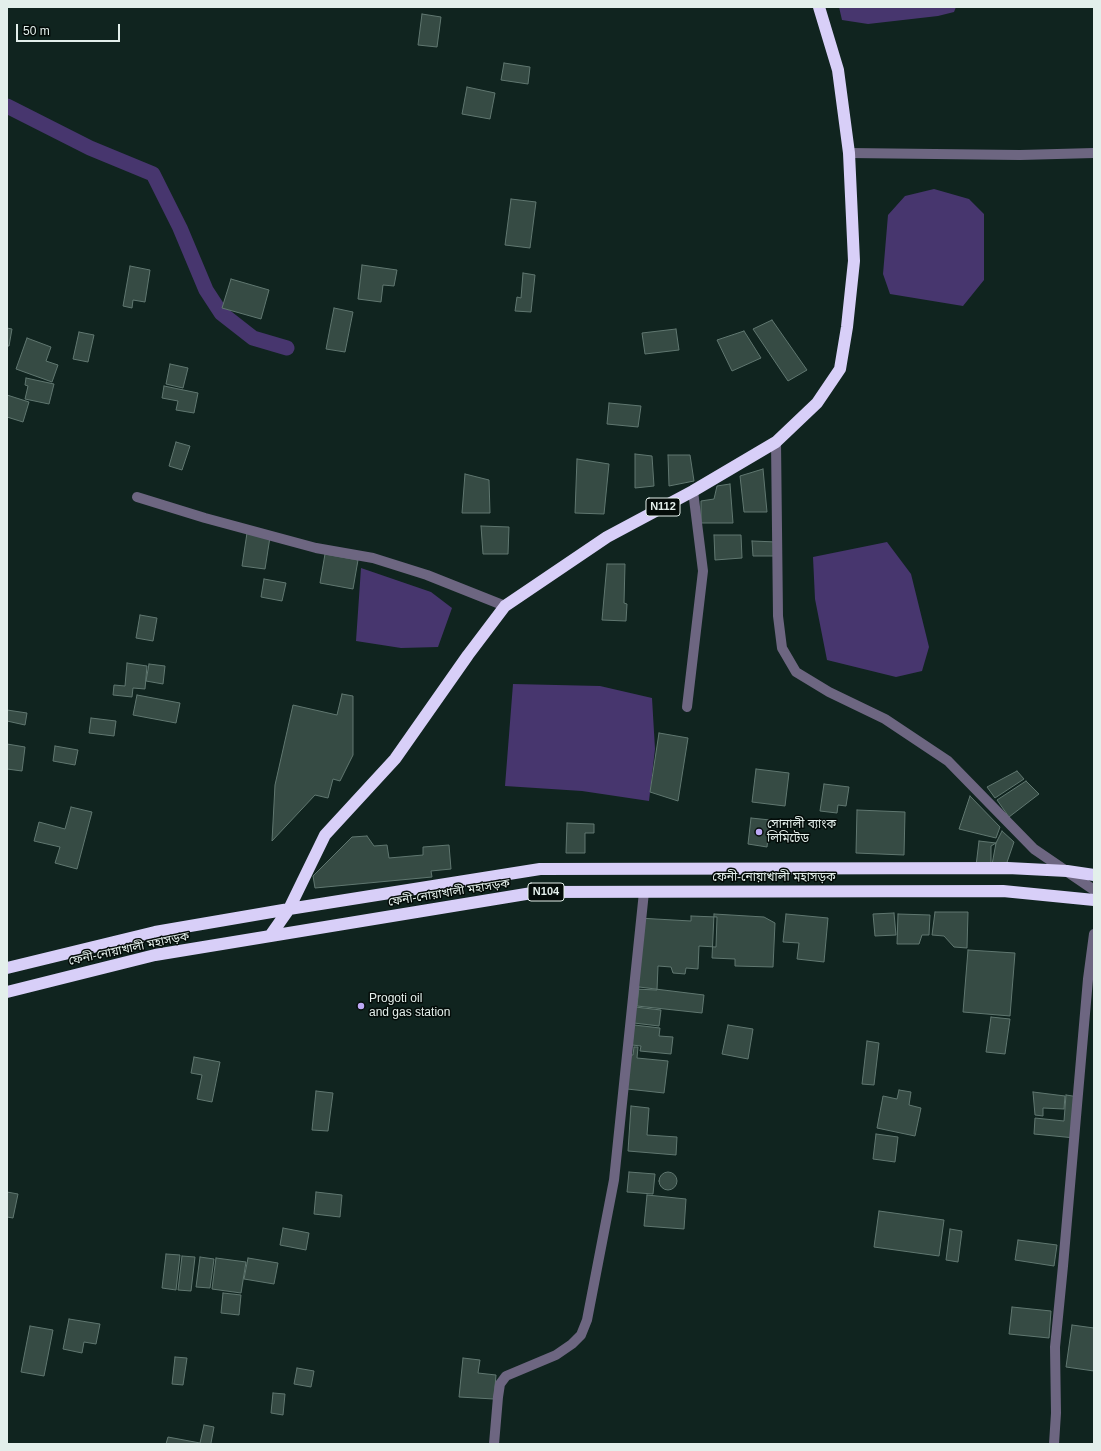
<!DOCTYPE html>
<html>
<head>
<meta charset="utf-8">
<style>
  body { margin:0 }
  #map { position:relative; width:1101px; height:1451px; overflow:hidden; background:#10241f; font-family:Arial,sans-serif }
  canvas { display:block }
  .frame { position:absolute; inset:0; border:8px solid #e3efeb; pointer-events:none }
  .scale { position:absolute; left:16px; top:24px; width:104px; height:18px; box-sizing:border-box; border:2px solid #e3efeb; border-top:0; padding-left:5px; font-size:12px; line-height:14px; white-space:nowrap; color:#e3efeb; -webkit-text-stroke:3px #040c09; paint-order:stroke }
</style>
</head>
<body>
<div id="map">
<canvas width="1101" height="1451"></canvas>
<div class="frame"></div>
<div class="scale">50 m</div>
</div>
<script>
const g = document.querySelector('canvas').getContext('2d');
g.lineJoin = 'round';
function paint(path, color) { g.fillStyle = color; g.fill(path, 'evenodd'); }
const toPath = rows => new Path2D(rows.map(r => 'M' + r).join(''));
function stroke(path, color, width, dash) { g.strokeStyle = color; g.lineWidth = width; g.lineCap = dash ? 'butt' : 'round'; g.setLineDash(dash || []); g.stroke(path); }
function drawText(font, color, halo, rows, align = 'center') {
  g.font = font + ' Arial,"Noto Sans Bengali",sans-serif'; g.lineWidth = 3; g.setLineDash([]); g.textBaseline = 'middle'; g.strokeStyle = halo; g.fillStyle = color; for (const [text, x, y, turn = 0] of rows) {
    g.save(); g.translate(x, y); g.rotate((+turn || 0) * Math.PI / 180); g.textAlign = isNaN(turn) ? turn : align; if (halo) g.strokeText(text, 0, 0); g.fillText(text, 0, 0); g.restore();
  }
}
paint(toPath([
  [839,7,956,7,954,12,938,16,868,24,842,20],
  [934,189,969,199,984,214,984,280,963,306,890,294,883,274,888,215,905,196],
  [887,542,911,574,929,647,922,671,896,677,827,660,815,599,813,557],
  [361,568,431,592,452,608,438,647,401,648,356,641],
  [513,684,600,686,652,698,655,749,649,801,582,791,505,786]
]), '#47366e');
stroke(toPath([
  [7,106,90,148,153,174,180,228,206,290,221,313,253,338,287,348]
]), '#47366e', 15);
const building = toPath([
  [422,14,441,17,437,47,418,45,422,14],
  [504,63,530,67,528,84,501,80,504,63],
  [467,87,495,93,490,119,462,114,467,87],
  [511,199,536,202,530,248,505,245,511,199],
  [362,265,397,270,394,286,383,285,381,302,358,299,362,265],
  [130,266,150,270,145,302,133,300,132,308,123,306,130,266],
  [523,273,535,275,531,312,515,311,517,297,521,298,523,273],
  [231,279,269,290,261,319,222,308,231,279],
  [334,308,353,312,345,352,326,349,334,308],
  [772,320,807,370,788,381,753,329,772,320],
  [7,328,12,329,9,346,7,346,7,328],
  [676,329,679,350,645,354,642,333,676,329],
  [744,331,761,358,732,371,717,340,744,331],
  [79,332,94,335,88,362,73,359,79,332],
  [27,338,51,347,46,361,58,365,52,382,16,369,27,338],
  [170,364,188,368,183,388,166,384,170,364],
  [26,378,54,384,49,404,25,399,28,386,25,385,26,378],
  [164,386,198,393,194,413,176,410,178,401,162,398,164,386],
  [7,395,29,402,23,422,7,417,7,395],
  [609,403,641,406,638,427,607,424,609,403],
  [176,442,190,446,182,470,169,466,176,442],
  [635,454,652,456,654,486,635,488,635,454],
  [668,455,690,455,694,481,669,486,668,455],
  [577,459,609,464,604,514,575,513,577,459],
  [763,469,767,512,744,512,740,476,763,469],
  [465,474,489,480,490,513,462,513,465,474],
  [730,484,733,523,701,523,701,501,714,499,717,486,730,484],
  [481,526,509,527,508,554,483,554,481,526],
  [247,533,270,537,265,569,242,566,247,533],
  [714,535,741,535,742,558,715,560,714,535],
  [752,541,777,542,775,556,753,556,752,541],
  [325,554,358,560,353,589,320,583,325,554],
  [607,564,625,564,624,603,627,604,626,621,602,620,607,564],
  [264,579,286,583,282,601,261,597,264,579],
  [140,615,157,618,153,641,136,638,140,615],
  [127,663,147,666,145,689,133,688,132,697,113,695,114,685,125,686,127,663],
  [149,664,165,666,163,684,146,681,149,664],
  [342,694,353,696,353,755,340,781,333,779,328,798,315,795,272,841,275,785,293,705,337,715,342,694],
  [137,695,180,703,176,723,133,715,137,695],
  [7,710,27,713,25,725,7,721,7,710],
  [91,718,116,721,114,736,89,733,91,718],
  [659,733,688,738,678,801,650,792,659,733],
  [7,744,25,747,22,771,7,769,7,744],
  [55,746,78,750,75,765,53,761,55,746],
  [756,769,789,773,785,806,752,802,756,769],
  [1017,771,1024,779,995,798,987,787,1017,771],
  [1026,781,1039,794,1009,817,997,800,1026,781],
  [824,784,849,787,846,806,838,805,837,813,820,811,824,784],
  [970,796,1000,827,996,838,959,829,970,796],
  [71,807,92,812,77,869,55,863,60,847,34,841,39,822,65,829,71,807],
  [857,810,905,812,904,855,856,853,857,810],
  [751,818,770,820,767,847,748,844,751,818],
  [567,823,594,824,594,833,585,833,585,853,566,853,567,823],
  [1002,831,1014,842,1004,871,991,870,991,846,996,843,1002,831],
  [367,836,374,846,387,845,389,858,423,855,423,847,449,845,451,869,431,871,432,877,315,888,313,876,352,837,367,836],
  [979,841,996,843,991,870,976,866,979,841],
  [935,912,968,912,967,948,954,947,944,936,932,935,935,912],
  [894,913,896,935,875,936,873,914,894,913],
  [714,914,764,917,775,923,773,967,735,966,735,959,712,958,714,914],
  [786,914,828,918,824,962,797,959,799,943,783,942,786,914],
  [898,914,930,915,929,935,922,935,919,944,897,944,898,914],
  [691,916,717,917,716,947,699,946,698,969,686,968,685,974,673,973,671,967,658,966,657,990,634,989,638,918,691,921,691,916],
  [968,950,1015,953,1010,1016,963,1012,968,950],
  [639,987,704,995,702,1013,637,1006,639,987],
  [635,1007,661,1010,659,1026,634,1023,635,1007],
  [991,1017,1010,1019,1005,1054,986,1052,991,1017],
  [634,1025,660,1028,659,1036,673,1037,671,1054,640,1051,641,1046,632,1045,634,1025],
  [728,1025,753,1029,748,1059,722,1054,728,1025],
  [867,1041,879,1043,874,1085,862,1084,867,1041],
  [634,1047,638,1047,637,1058,668,1061,664,1093,627,1089,631,1055,633,1055,634,1047],
  [194,1057,220,1062,212,1102,197,1099,202,1075,191,1073,194,1057],
  [899,1090,911,1092,909,1105,921,1108,915,1136,877,1128,883,1096,897,1099,899,1090],
  [316,1091,333,1093,328,1131,312,1130,316,1091],
  [1033,1092,1065,1096,1064,1109,1043,1108,1043,1116,1035,1115,1033,1092],
  [1066,1095,1079,1097,1075,1138,1034,1134,1035,1118,1064,1121,1066,1095],
  [631,1106,649,1108,647,1135,677,1137,676,1155,628,1151,631,1106],
  [876,1134,898,1137,895,1162,873,1159,876,1134],
  [629,1172,655,1174,653,1194,627,1192,629,1172],
  '659 1181a9 9 0 1 1 18 0a9 9 0 1 1-18 0Z',
  [7,1192,18,1194,13,1218,7,1217,7,1192],
  [316,1192,342,1195,340,1217,314,1214,316,1192],
  [647,1195,686,1199,684,1229,644,1226,647,1195],
  [879,1211,944,1220,939,1256,874,1247,879,1211],
  [283,1228,309,1233,306,1250,280,1245,283,1228],
  [950,1229,962,1231,958,1262,946,1260,950,1229],
  [1018,1240,1057,1245,1054,1266,1015,1260,1018,1240],
  [166,1254,180,1255,176,1290,162,1288,166,1254],
  [182,1256,195,1257,191,1291,178,1290,182,1256],
  [200,1257,214,1259,210,1288,196,1287,200,1257],
  [216,1258,246,1262,241,1293,212,1289,216,1258],
  [248,1258,278,1263,274,1284,244,1279,248,1258],
  [223,1293,241,1295,239,1315,221,1313,223,1293],
  [1012,1307,1051,1311,1049,1338,1009,1334,1012,1307],
  [69,1319,100,1324,96,1344,84,1342,82,1353,63,1349,69,1319],
  [1072,1325,1094,1328,1094,1371,1066,1367,1072,1325],
  [30,1326,53,1330,44,1376,21,1372,30,1326],
  [175,1357,187,1358,183,1385,172,1384,175,1357],
  [463,1358,480,1360,478,1373,496,1375,494,1399,459,1397,463,1358],
  [297,1368,314,1371,311,1387,294,1384,297,1368],
  [273,1393,285,1394,283,1415,271,1413,273,1393],
  [204,1425,214,1427,211,1443,212,1444,166,1444,168,1437,200,1443,204,1425]
]);
paint(building, '#364b44');
stroke(building, '#607770', 1);
stroke(toPath([
  [849,153,1020,155,1094,153],
  [776,442,778,616,782,648,796,672,829,692,885,719,948,761,1034,849,1094,890],
  [137,497,205,518,316,548,373,558,427,575,505,606],
  [687,707,703,571,693,491],
  [494,1444,498,1397,500,1384,506,1376,556,1355,572,1344,581,1335,587,1320,614,1180,644,892],
  [1054,1444,1056,1413,1055,1347,1063,1266,1088,979,1094,934]
]), '#6d6681', 10);
stroke(toPath([
  [270,936,289,909,325,835,395,759,468,655,505,606,607,537,693,491,776,442,817,403,840,369,847,327,854,261,849,153,838,70,819,7],
  [7,968,155,932,289,909,540,869,1008,868,1067,871,1094,875],
  [7,992,155,955,538,892,1003,891,1094,900]
]), '#d8cff8', 12);
for (const [x, y, r, color] of [
  [759,832,4,"#bda9f5"],
  [361,1006,4,"#bda9f5"]
]) { const dot = new Path2D(); dot.arc(x, y, r, 0, 2 * Math.PI); g.fillStyle = color; g.fill(dot); stroke(dot, '#040c09', 1.5); }
for (const [x, y, w] of [
  [663,507,34],
  [546,892,36]
]) { const box = new Path2D(); box.roundRect(x - w / 2, y - 9, w, 18, 3); g.fillStyle = '#040c09'; g.fill(box); stroke(box, '#e3efeb', 1); }
drawText('bold 11px', '#e3efeb', null, [
  ["N112",663,507],
  ["N104",546,892]
]);
drawText('12px', '#e3efeb', '#040c09', [
  ["সোনালী ব্যাংক",767,825],
  ["লিমিটেড",767,839],
  ["Progoti oil",369,999],
  ["and gas station",369,1013]
], 'left');
drawText('12px', '#e3efeb', '#040c09', [
  ["ফেনী-নোয়াখালী মহাসড়ক",774,878],
  ["ফেনী-নোয়াখালী মহাসড়ক",449,893,-9],
  ["ফেনী-নোয়াখালী মহাসড়ক",129,949,-12]
]);
</script>
</body>
</html>
